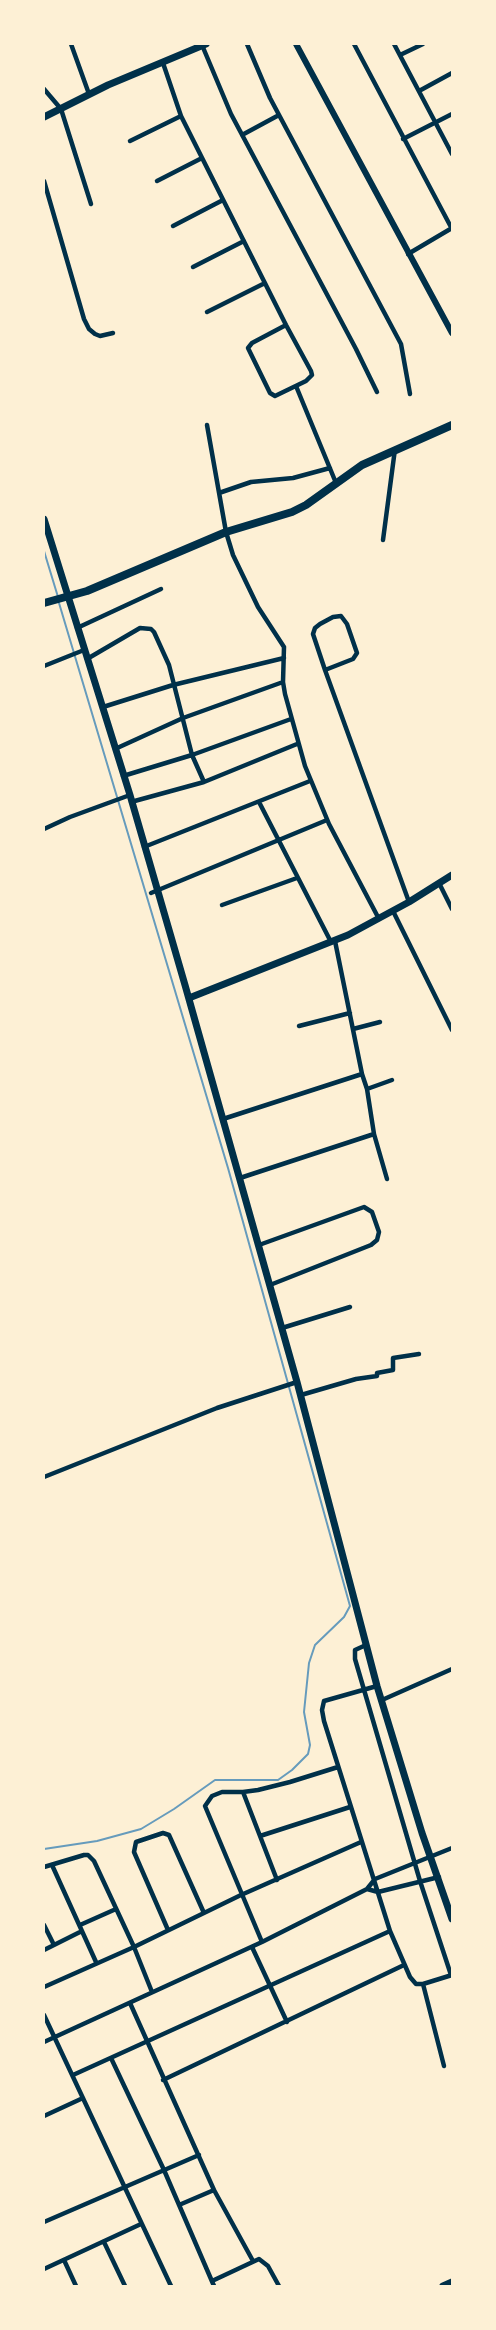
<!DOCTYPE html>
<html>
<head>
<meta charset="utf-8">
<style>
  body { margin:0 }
  #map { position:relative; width:496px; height:2330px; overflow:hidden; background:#fdf0d5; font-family:"Fira Sans Condensed",sans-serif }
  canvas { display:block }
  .frame { position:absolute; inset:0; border:45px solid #fdf0d5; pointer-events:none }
</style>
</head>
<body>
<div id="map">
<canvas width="496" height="2330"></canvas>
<div class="frame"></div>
</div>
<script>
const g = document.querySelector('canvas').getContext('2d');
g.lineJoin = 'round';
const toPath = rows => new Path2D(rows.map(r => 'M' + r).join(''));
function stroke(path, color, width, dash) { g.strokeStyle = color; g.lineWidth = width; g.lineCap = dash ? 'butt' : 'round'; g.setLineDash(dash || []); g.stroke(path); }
stroke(toPath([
  [44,551,58,597],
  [44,1849,97,1841,141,1829,174,1809,215,1780,278,1780,292,1770,308,1754,310,1745,304,1712,309,1663,315,1645,344,1617,350,1606,228,1168,59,603]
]), '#669bbc', 2);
stroke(toPath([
  [71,44,89,94],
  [247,44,270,98,401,344,410,394],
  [354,44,452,229],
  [394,44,452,154],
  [202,45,231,114,356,349,377,392],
  [400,55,423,44],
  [163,63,181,116,286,325,311,371,312,375,306,381,275,396,270,393,248,348,252,343,286,325],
  [44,89,61,109,91,204],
  [419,91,452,73],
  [242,135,279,115],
  [403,139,452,114],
  [130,141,181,116],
  [44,181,84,319,89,329,95,334,100,336,113,333],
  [157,181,202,158],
  [173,226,223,200],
  [408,254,452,228],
  [193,267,244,241],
  [207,312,265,283],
  [296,386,336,483],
  [207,425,226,532,233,555,258,607,284,647,283,682,285,694,305,766,329,824,379,919],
  [219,493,251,482,293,478,330,468],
  [383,540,395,449],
  [77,628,161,589],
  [87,659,140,628,151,629,154,632,169,665,192,755,204,782],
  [44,666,84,650],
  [325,670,353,659,357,653,347,624,341,616,333,617,320,624,315,628,313,634,325,670,409,902],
  [103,707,173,685,284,658],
  [115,749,183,718,283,682],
  [123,776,192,755,291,719],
  [131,802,204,782,297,744],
  [259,802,331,942],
  [44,829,70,817,130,795],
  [144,847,310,781],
  [439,883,452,909],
  [151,893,327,820],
  [222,905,297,878],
  [393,911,452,1030],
  [299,1026,350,1013],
  [353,1029,380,1022],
  [367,1089,392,1080],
  [223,1119,362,1074,335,941],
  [374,1134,387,1179],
  [240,1178,374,1134,367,1089,362,1074],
  [259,1245,364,1207,372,1212,379,1232,377,1240,371,1245,270,1285],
  [282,1328,350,1307],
  [301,1395,356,1379,377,1376,377,1373,393,1370,393,1358,419,1354],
  [44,1477,217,1408,297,1382],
  [366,1645,355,1650,355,1659,420,1881,451,1975],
  [377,1686,324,1701,322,1710,324,1721,390,1931,410,1977,416,1984,423,1984,452,1975],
  [382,1700,452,1669],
  [243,1792,277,1880],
  [260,1836,350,1807],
  [52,1865,96,1962],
  [44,1867,84,1855,88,1855,94,1861,134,1947,152,1992],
  [367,1889,378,1892,439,1877],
  [44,1925,54,1945],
  [80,1925,116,1909],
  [168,1930,134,1852,136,1842,163,1833,169,1835,204,1913],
  [262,1942,205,1806,212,1796,222,1792,243,1792,258,1790,290,1782,338,1767],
  [252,1947,287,2022],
  [44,1950,82,1931],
  [423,1984,444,2066],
  [44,1987,134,1947,241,1895,361,1842],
  [130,2003,214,2190,253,2261],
  [44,2015,171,2286],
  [44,2042,262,1942,367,1889,375,1879,452,1848],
  [111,2058,164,2170,214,2286],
  [73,2075,390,1931],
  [163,2080,404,1965],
  [44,2116,83,2098],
  [179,2205,214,2190],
  [44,2222,199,2155],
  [104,2242,125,2286],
  [64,2260,76,2286],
  [44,2269,141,2224],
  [212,2281,259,2259,268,2266,279,2286]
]), '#003049', 4.5);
stroke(toPath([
  [296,44,452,333]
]), '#003049', 6);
stroke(toPath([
  [44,117,108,85,206,44],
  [44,519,130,795,185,985,297,1382,377,1686,422,1833,452,1919],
  [189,998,348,935,409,902,452,875],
  [443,2286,452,2282]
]), '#003049', 7);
stroke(toPath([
  [44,603,87,591,226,532,292,512,306,505,362,465,452,425]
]), '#003049', 8);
</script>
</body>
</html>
